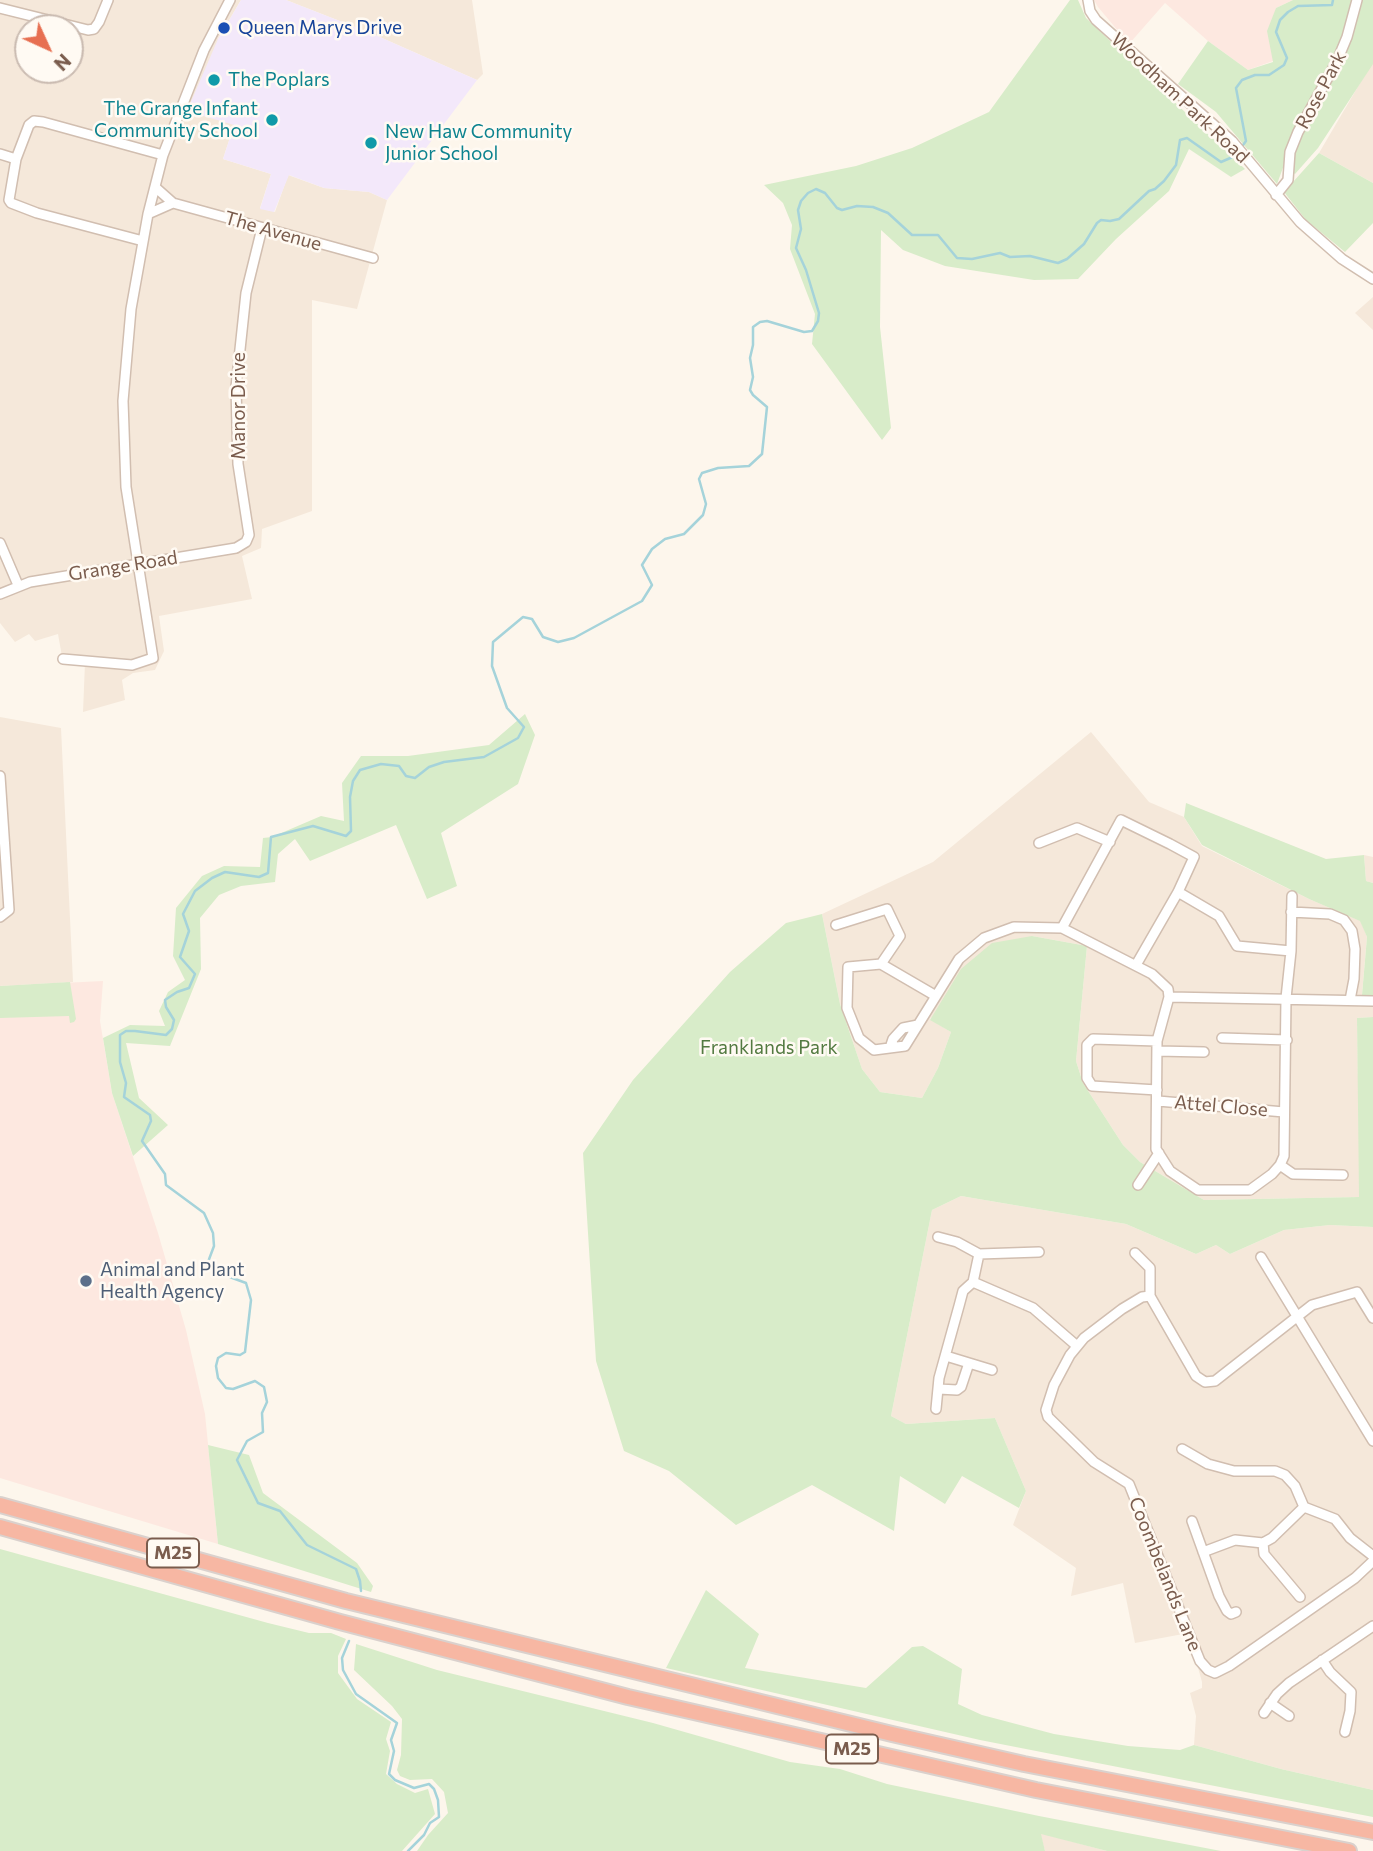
<!DOCTYPE html>
<html>
<head>
<meta charset="utf-8">
<style>
  body { margin:0 }
  #map { position:relative; width:1373px; height:1851px; overflow:hidden; background:#fdf6ec; font-family:Commissioner,sans-serif }
  canvas { display:block }
  .north { position:absolute; left:14px; top:14px; width:70px; height:70px; box-sizing:border-box; background:#fffaf3; border:2px solid #cabbb1; border-radius:50%; rotate:135deg; font-size:19px; font-weight:700; line-height:28px; text-align:center; color:#7a5c4d }
  .north::after { content:''; display:block; margin:auto; width:24px; height:32px; background:#e76f51; clip-path:polygon(50% 0,100% 100%,50% 72%,0 100%) }
</style>
</head>
<body>
<div id="map">
<canvas width="1373" height="1851"></canvas>
<div class="north">N</div>
</div>
<script>
const g = document.querySelector('canvas').getContext('2d');
g.lineJoin = 'round';
function paint(path, color) { g.fillStyle = color; g.fill(path, 'evenodd'); }
const toPath = rows => new Path2D(rows.map(r => 'M' + r).join(''));
function stroke(path, color, width, dash) { g.strokeStyle = color; g.lineWidth = width; g.lineCap = dash ? 'butt' : 'round'; g.setLineDash(dash || []); g.stroke(path); }
function drawText(font, color, halo, rows, align = 'center') {
  g.font = font + ' Commissioner,sans-serif'; g.lineWidth = 5; g.setLineDash([]); g.textBaseline = 'middle'; g.strokeStyle = halo; g.fillStyle = color; for (const [text, x, y, turn = 0] of rows) {
    g.save(); g.translate(x, y); g.rotate((+turn || 0) * Math.PI / 180); g.textAlign = isNaN(turn) ? turn : align; if (halo) g.strokeText(text, 0, 0); g.fillText(text, 0, 0); g.restore();
  }
}
paint(toPath([
  [0,0,241,0,218,39,234,125,223,159,271,174,260,208,275,212,288,175,324,188,369,192,387,200,357,309,312,300,312,511,262,529,261,548,242,556,252,599,159,616,164,651,155,670,133,673,122,680,125,700,83,712,85,663,63,662,58,634,35,641,29,634,15,642,0,623],
  [28,28,70,28,70,70,28,70],
  [286,0,472,0,483,74,477,80,373,34],
  [1373,61,1373,183,1319,153],
  [1373,297,1373,330,1355,313],
  [0,717,61,728,73,982,0,986],
  [1091,732,1149,802,1184,817,1202,846,1309,899,1361,921,1367,937,1362,994,1373,995,1373,1017,1357,1018,1360,1197,1204,1200,1140,1162,1123,1145,1083,1083,1076,1061,1087,946,1032,936,930,1019,951,1032,938,1068,922,1098,880,1092,862,1069,840,1004,822,914,933,862],
  [1364,855,1373,857,1373,883,1366,881],
  [961,1196,1126,1224,1196,1254,1216,1245,1230,1254,1284,1230,1330,1225,1373,1227,1373,1790,1281,1769,1194,1745,1196,1716,1190,1693,1202,1688,1202,1682,1197,1664,1183,1634,1135,1643,1123,1583,1071,1596,1076,1568,1013,1525,1026,1491,995,1418,906,1424,891,1416,932,1210],
  [1040,1833,1107,1851,1045,1851]
]), '#f5e8da');
paint(toPath([
  [1094,0,1293,0,1276,8,1273,61,1248,70,1208,41,1165,3,1129,44,1098,7],
  [103,981,100,1021,112,1093,158,1233,186,1330,205,1414,218,1544,0,1478,0,986]
]), '#fde8e0');
paint(toPath([
  [241,0,286,0,373,34,477,80,387,200,369,192,324,188,289,175,274,212,260,209,271,174,223,159,234,125,187,111,218,39]
]), '#f3e8fa');
paint(toPath([
  [1070,0,1078,0,1086,18,1245,169,1231,177,1189,149,1169,191,1116,239,1078,279,1034,280,945,266,903,250,881,230,880,327,891,428,882,440,812,344,815,314,790,249,792,225,783,203,764,185,856,166,912,148,989,112],
  [1293,0,1373,0,1373,64,1318,148,1295,174,1284,165,1277,184,1216,112,1178,84,1208,41,1248,70,1273,62,1267,31,1276,8],
  [1319,153,1373,183,1373,223,1345,252,1306,220,1284,192],
  [525,714,535,735,518,784,441,833,457,886,427,899,396,825,310,861,295,839,278,854,275,882,241,886,219,895,200,918,201,969,170,1046,126,1043,139,1098,168,1125,133,1156,112,1093,103,1038,130,1025,165,1026,159,1011,168,992,185,980,173,956,176,908,202,876,224,866,260,867,263,838,272,837,321,816,344,821,342,783,361,756,408,756,489,745],
  [1186,803,1326,859,1364,855,1366,881,1373,883,1373,995,1362,995,1367,937,1360,921,1309,899,1202,845,1184,817],
  [822,914,840,1004,862,1069,880,1092,922,1098,938,1068,951,1032,930,1020,961,969,992,943,1032,936,1087,946,1076,1061,1083,1083,1123,1145,1140,1162,1204,1200,1359,1197,1357,1018,1373,1017,1373,1227,1330,1225,1284,1230,1230,1254,1216,1245,1196,1254,1126,1224,961,1196,932,1210,891,1416,906,1424,995,1418,1026,1491,1019,1508,962,1476,945,1504,900,1476,894,1531,812,1485,736,1525,669,1471,624,1451,596,1361,583,1153,633,1080,730,972,786,923],
  [70,982,76,1019,74,1022,70,1023,69,1016,0,1018,0,986],
  [208,1445,249,1455,263,1493,357,1563,373,1586,371,1592,218,1544],
  [0,1549,268,1623,309,1633,331,1633,346,1639,338,1656,338,1673,357,1699,391,1722,386,1739,390,1751,386,1774,397,1784,415,1793,428,1789,435,1814,402,1851,0,1851],
  [706,1590,759,1634,745,1668,866,1688,912,1647,923,1646,962,1669,958,1704,982,1715,1054,1734,1128,1746,1180,1750,1194,1745,1281,1769,1373,1790,1373,1817,980,1740,666,1668],
  [356,1644,437,1670,653,1723,790,1762,840,1769,887,1784,1039,1816,1221,1851,1107,1851,1041,1834,1045,1851,417,1851,428,1835,448,1813,444,1792,432,1779,410,1780,400,1776,397,1770,401,1755,402,1719,392,1706,354,1670]
]), '#d8ecc9');
stroke(toPath([
  [361,1591,360,1581,356,1569,307,1545,280,1511,258,1503,237,1460,247,1441,263,1432,262,1413,267,1402,264,1387,255,1381,233,1389,226,1388,218,1378,216,1366,218,1358,226,1353,240,1355,245,1352,251,1300,246,1283,216,1272,208,1262,214,1246,213,1233,204,1213,166,1185,165,1174,142,1141,151,1121,150,1115,124,1097,126,1083,120,1062,120,1035,126,1031,135,1031,166,1035,172,1029,174,1020,166,1007,165,1000,177,992,189,988,195,974,180,957,189,931,183,914,195,891,212,878,225,872,259,877,268,873,271,837,313,826,346,836,351,831,350,797,353,781,360,770,381,764,399,766,406,776,415,778,429,767,444,762,484,757,518,738,524,727,507,708,492,666,493,642,523,617,532,619,543,637,558,642,574,638,642,601,652,585,642,565,652,549,665,539,684,534,703,515,706,504,699,479,702,473,718,468,749,466,762,454,767,407,753,395,750,390,753,377,750,358,753,345,753,327,760,322,767,321,804,332,812,331,818,321,819,313,806,270,796,248,801,229,798,210,801,201,808,193,816,189,825,193,837,208,842,210,857,206,873,207,888,213,912,235,938,235,957,258,972,259,1000,253,1010,257,1030,256,1058,263,1067,259,1084,244,1097,223,1101,220,1110,221,1119,219,1149,191,1155,189,1164,181,1176,165,1180,140,1187,138,1221,162,1235,156,1246,141,1236,88,1242,80,1255,75,1269,75,1284,65,1287,58,1276,32,1280,20,1288,12,1298,6,1332,5,1333,0],
  [349,1641,342,1658,343,1670,356,1694,397,1723,391,1740,394,1751,389,1774,395,1780,414,1788,429,1784,434,1789,438,1800,439,1817,430,1823,424,1835,408,1851]
]), '#a5d3da', 2.5);
const minor = toPath([
  [1088,0,1090,11,1096,20,1232,141,1300,222,1342,259,1373,279],
  [0,8,88,30,94,29,99,22,108,0],
  [0,154,16,159],
  [155,187,173,203,373,258],
  [1276,195,1288,180,1290,152,1298,132,1337,61,1347,37,1357,0],
  [148,214,173,203],
  [143,241,37,213,11,203,9,200,16,159,29,125,34,121,43,122,163,155],
  [0,543,18,585],
  [0,594,30,582,236,548,246,542,249,535,238,464,236,387,246,293,262,228],
  [63,659,132,665,153,658,126,487,123,401,131,309,148,214,163,155,204,50,230,0],
  [0,776,9,910,0,917],
  [1039,843,1077,828,1110,842],
  [1178,892,1219,916,1237,946,1291,951],
  [1291,912,1330,914,1344,920,1352,931,1355,949,1354,979,1350,1000],
  [836,925,887,909,900,936,881,964],
  [1062,928,1121,820,1170,844,1194,857,1178,892,1136,965],
  [936,996,881,964,848,967,847,1008,859,1038,874,1050,905,1046,959,959,984,938,1014,927,1062,928,1152,974,1168,989,1169,997,1157,1041,1156,1149,1170,1171,1198,1190,1250,1190,1272,1174,1280,1165,1284,1156,1286,998,1291,951,1292,896],
  [1169,997,1373,1001],
  [1222,1038,1287,1040],
  [890,1048,893,1039,903,1028,918,1025],
  [1157,1051,1204,1052],
  [1157,1090,1092,1086,1087,1078,1087,1045,1093,1039,1157,1041],
  [1158,1101,1284,1112],
  [1280,1165,1293,1174,1343,1175],
  [1138,1185,1159,1153],
  [938,1237,957,1242,979,1254],
  [1135,1253,1150,1268,1150,1296,1196,1376,1205,1382,1215,1381,1312,1305,1357,1292,1373,1318],
  [1261,1257,1373,1441],
  [973,1282,1033,1308,1077,1346],
  [1150,1296,1142,1297,1122,1309,1084,1338,1070,1355,1054,1385,1046,1410,1048,1417,1094,1462,1129,1484,1200,1661,1208,1670,1215,1673,1229,1666,1355,1578,1373,1561],
  [946,1356,992,1370],
  [939,1389,957,1390,961,1387,969,1363],
  [936,1409,939,1378,959,1306,963,1291,973,1282,979,1254,1039,1252],
  [1182,1449,1208,1464,1234,1471,1275,1471,1285,1475,1295,1486,1304,1507],
  [1192,1521,1219,1596,1227,1611,1231,1614,1236,1612],
  [1263,1543,1264,1554,1300,1597],
  [1203,1552,1235,1540,1263,1543,1272,1538,1304,1507,1335,1519,1350,1538,1373,1556],
  [1322,1660,1330,1672,1351,1692,1350,1711,1345,1732],
  [1270,1703,1289,1716],
  [1264,1713,1277,1694,1289,1683,1373,1626]
]);
const highway = toPath([
  [0,1505,346,1601,892,1734,1024,1764,1373,1832],
  [0,1527,340,1622,628,1697,1036,1790,1349,1851]
]);
stroke(minor, '#d1beb0', 12);
stroke(highway, '#dad1cd', 18);
stroke(minor, '#fff', 9);
stroke(highway, '#f7b7a3', 14);
for (const [x, y, r, color] of [
  [224,28,7,"#1a4fb4"],
  [214,80,7,"#0f9aa8"],
  [272,120,7,"#0f9aa8"],
  [371,143,7,"#0f9aa8"],
  [86,1281,7,"#5c6f8a"]
]) { const dot = new Path2D(); dot.arc(x, y, r, 0, 2 * Math.PI); g.fillStyle = color; g.fill(dot); stroke(dot, '#fffaf3', 2.5); }
for (const [x, y, w] of [
  [173,1553,52],
  [852,1749,52]
]) { const box = new Path2D(); box.roundRect(x - w / 2, y - 14.5, w, 29, 5); g.fillStyle = '#fffaf3'; g.fill(box); stroke(box, '#7a5c4d', 2); }
drawText('bold 18px', '#7a5c4d', null, [
  ["M25",173,1553],
  ["M25",852,1749]
]);
drawText('19px', '#164399', '#fffaf3', [
  ["Queen Marys Drive",238,28]
], 'left');
drawText('19px', '#0d838f', '#fffaf3', [
  ["The Poplars",228,80],
  ["The Grange Infant",258,109,"right"],
  ["Community School",258,131,"right"],
  ["New Haw Community",385,132],
  ["Junior School",385,154]
], 'left');
drawText('19px', '#7a5c4d', '#fffaf3', [
  ["Rose Park",1321,90,-62],
  ["Woodham Park Road",1180,98,43],
  ["The Avenue",273,231,16],
  ["Manor Drive",239,406,-90],
  ["Grange Road",123,566,-9],
  ["Attel Close",1221,1106,5],
  ["Coombelands Lane",1165,1574,68]
]);
drawText('19px', '#537a41', '#fffaf3', [
  ["Franklands Park",769,1048]
]);
drawText('19px', '#4e5e75', '#fffaf3', [
  ["Animal and Plant",100,1270],
  ["Health Agency",100,1292]
], 'left');
</script>
</body>
</html>
